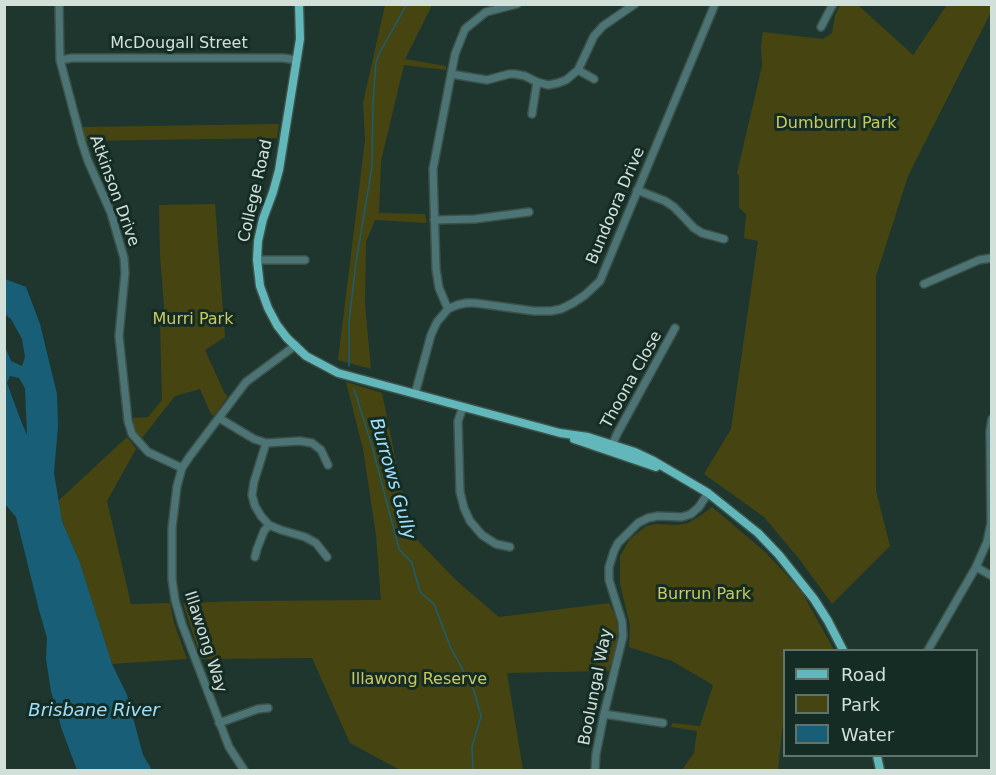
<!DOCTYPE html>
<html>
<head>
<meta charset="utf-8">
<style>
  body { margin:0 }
  #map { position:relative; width:996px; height:775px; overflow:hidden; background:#1e362d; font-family:"DejaVu Sans",sans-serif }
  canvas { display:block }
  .frame { position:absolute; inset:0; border:6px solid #d2e0da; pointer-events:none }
  .legend { position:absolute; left:783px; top:649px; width:195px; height:108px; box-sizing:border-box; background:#142c23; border:2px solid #60746c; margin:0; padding:8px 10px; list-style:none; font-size:18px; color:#d2e0da }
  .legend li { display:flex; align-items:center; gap:12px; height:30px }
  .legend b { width:30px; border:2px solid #60746c }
</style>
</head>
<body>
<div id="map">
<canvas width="996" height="775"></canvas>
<div class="frame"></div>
<ul class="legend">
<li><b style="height:8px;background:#62b7ba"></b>Road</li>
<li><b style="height:16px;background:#464512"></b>Park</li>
<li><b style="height:16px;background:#195e77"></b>Water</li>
</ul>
</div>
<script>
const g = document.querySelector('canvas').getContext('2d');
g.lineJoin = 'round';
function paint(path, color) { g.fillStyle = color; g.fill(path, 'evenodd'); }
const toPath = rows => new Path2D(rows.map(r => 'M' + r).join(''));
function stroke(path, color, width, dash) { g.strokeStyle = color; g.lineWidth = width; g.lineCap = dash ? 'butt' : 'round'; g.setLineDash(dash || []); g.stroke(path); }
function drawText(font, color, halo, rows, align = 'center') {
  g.font = font + ' "DejaVu Sans",sans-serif'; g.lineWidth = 6; g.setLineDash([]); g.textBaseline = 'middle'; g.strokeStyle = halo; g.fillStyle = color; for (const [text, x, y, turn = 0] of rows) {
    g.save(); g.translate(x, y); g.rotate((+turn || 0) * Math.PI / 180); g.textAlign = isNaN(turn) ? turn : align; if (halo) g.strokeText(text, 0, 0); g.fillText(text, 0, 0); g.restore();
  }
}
paint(toPath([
  [385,5,432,5,405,59,446,66,446,70,404,65,381,161,379,213,425,214,427,223,375,220,366,242,365,304,371,369,338,360,365,140,363,103],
  [840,5,858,5,913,55,947,5,991,5,991,12,908,176,876,276,876,491,890,546,832,604,800,560,764,517,704,474,731,429,758,241,744,238,746,214,739,208,739,176,737,173,762,66,761,46,763,32,823,39,832,33,835,16],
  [279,124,277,138,85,141,81,127],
  [215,204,225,337,205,350,225,394,228,396,214,416,211,414,200,389,175,396,142,438,137,434,134,426,133,418,148,417,162,400,160,325,164,306,160,256,159,205],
  [346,382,382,393,409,526,418,541,458,582,499,617,609,603,616,617,618,632,616,649,609,671,507,673,523,770,400,770,350,743,312,658,201,659,183,603,242,601,381,600,376,535,363,449],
  [127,437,136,449,107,501,131,604,170,603,174,623,187,659,112,664,80,563,62,521,58,501],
  [712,507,764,551,785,573,803,594,834,650,784,650,784,713,778,770,682,770,694,753,697,731,671,727,672,723,700,726,713,685,672,661,629,647,630,625,620,584,620,556,630,539,646,526,656,524,676,525,688,523,703,514]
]), '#464512');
paint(toPath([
  [5,279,26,287,40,324,57,394,58,426,54,473,62,521,80,563,112,664,127,695,143,755,152,770,77,770,62,730,51,691,46,659,47,638,39,610,16,517,5,504,5,347,11,361,22,366,25,357,22,339,11,319,5,314],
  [10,376,19,378,25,388,27,435,21,421,7,383]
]), '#195e77');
stroke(toPath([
  [349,366,349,322,356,262,372,167,373,102,376,62,380,52,407,4],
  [354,389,372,446,399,549,412,563,420,592,434,604,450,646,474,691,481,716,472,747,473,770]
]), '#195e77', 1.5);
const minor = toPath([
  [59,4,60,60,82,143,88,161,111,213,124,258,125,273,119,336,128,421,132,434,148,452,182,468],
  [821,27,833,4],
  [60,60,72,58,283,58,297,60],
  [578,70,594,79],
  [451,74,487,80,509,74,515,74,525,76,537,82,548,85,558,83,566,80,578,70,594,36,603,26,635,4],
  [532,114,537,82],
  [637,190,665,201,674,207,694,228,702,233,724,239],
  [434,220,475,219,529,212],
  [257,260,305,260],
  [924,284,979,260,992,258],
  [448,309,439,288,436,269,433,169,455,54,465,29,486,12,517,4],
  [415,394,431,335,437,322,448,309,457,305,466,303,475,303,534,311,551,311,561,309,573,303,585,295,600,281,715,4],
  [463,407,458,421,460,492,464,508,470,521,482,535,496,544,510,547],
  [219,418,254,439,266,443,300,441,312,443,321,450,328,465],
  [266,443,254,482,252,495,255,506,261,516,269,525,281,530,305,537,316,543,327,557],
  [611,448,617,434,675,328],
  [255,557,257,549,264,531,269,525],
  [976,567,992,576],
  [928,650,976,567,987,542,991,523,990,431,992,419],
  [604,714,663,723],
  [219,723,258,709,268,708],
  [244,770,229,747,182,624,175,600,172,579,172,528,177,486,182,468,190,456,246,382,296,345],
  [595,770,596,754,604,714,623,636,622,621,609,580,609,567,614,551,618,543,638,523,648,518,658,516,682,517,691,514,699,507,708,493]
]);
const major = toPath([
  [299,4,300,39,279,170,273,192,263,219,258,241,257,260,260,286,268,308,277,325,287,338,306,356,338,373,560,433,588,437,635,452,652,460,708,493,758,533,779,555,814,599,828,621,843,650],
  [574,439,656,467],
  [877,756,880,770]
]);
stroke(minor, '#3b5149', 10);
stroke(major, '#3b5149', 11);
stroke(minor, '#4d7475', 7);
stroke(major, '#62b7ba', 8);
drawText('16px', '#d2e0da', '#142c23', [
  ["McDougall Street",179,44],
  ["Atkinson Drive",114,191,70],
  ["College Road",256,191,-77],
  ["Bundoora Drive",616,206,-67],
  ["Thoona Close",632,380,-61],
  ["Illawong Way",205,642,72],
  ["Boolungal Way",596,687,-79]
]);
drawText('16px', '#cac961', '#142c23', [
  ["Dumburru Park",836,124],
  ["Murri Park",193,320],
  ["Burrun Park",704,595],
  ["Illawong Reserve",419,680]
]);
drawText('italic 18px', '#9fe0fd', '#142c23', [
  ["Burrows Gully",392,479,74],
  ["Brisbane River",94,711]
]);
</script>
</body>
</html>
